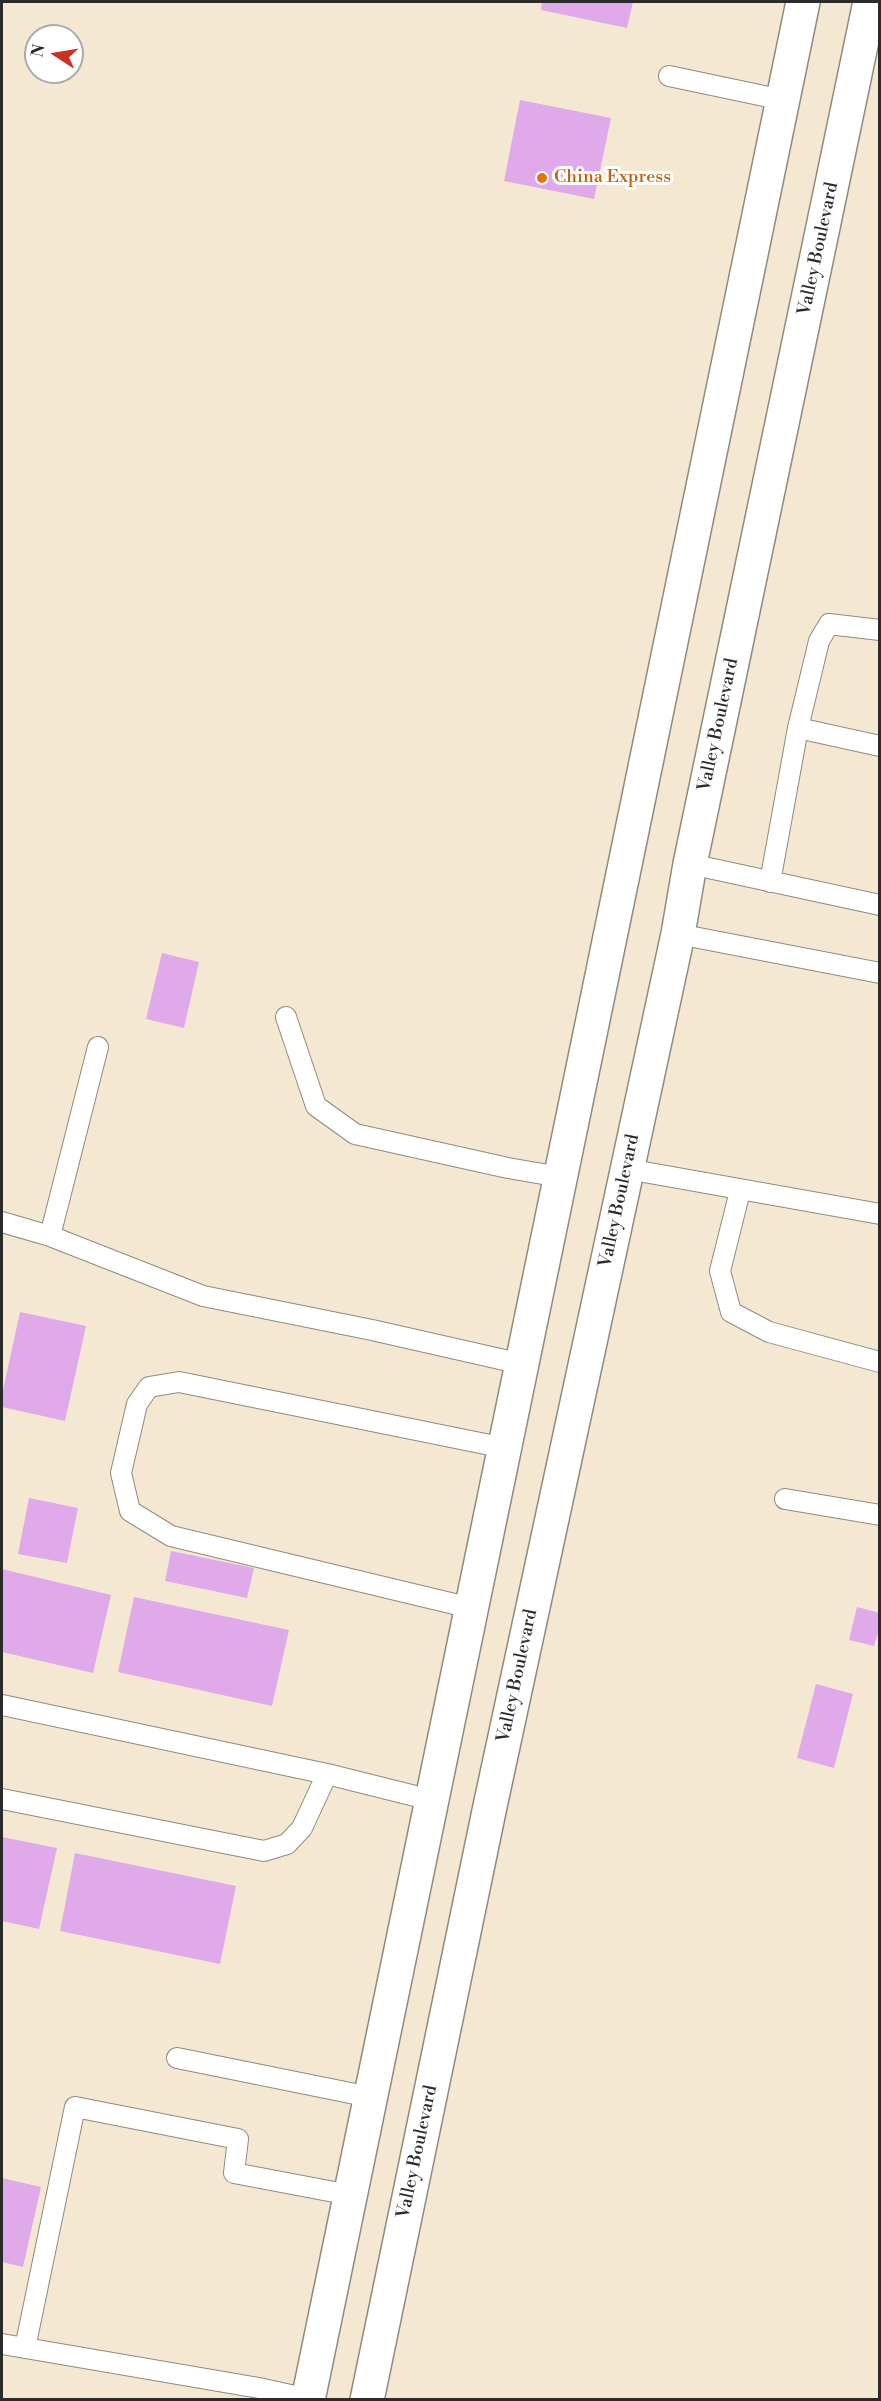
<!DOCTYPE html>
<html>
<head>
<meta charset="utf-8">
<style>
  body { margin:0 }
  #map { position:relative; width:881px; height:2401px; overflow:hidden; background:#f5e8d3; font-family:"Libre Bodoni",serif }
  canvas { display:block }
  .frame { position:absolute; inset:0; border:3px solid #2b2b2b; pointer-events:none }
  .north { position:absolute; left:24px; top:24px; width:60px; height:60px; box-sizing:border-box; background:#fff; border:2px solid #aaa; border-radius:50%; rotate:282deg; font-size:16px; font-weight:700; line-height:24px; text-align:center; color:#2b2b2b }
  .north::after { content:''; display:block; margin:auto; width:21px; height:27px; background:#c8321e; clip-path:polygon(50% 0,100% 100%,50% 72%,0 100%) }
</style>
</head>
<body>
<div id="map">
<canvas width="881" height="2401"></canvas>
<div class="frame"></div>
<div class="north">N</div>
</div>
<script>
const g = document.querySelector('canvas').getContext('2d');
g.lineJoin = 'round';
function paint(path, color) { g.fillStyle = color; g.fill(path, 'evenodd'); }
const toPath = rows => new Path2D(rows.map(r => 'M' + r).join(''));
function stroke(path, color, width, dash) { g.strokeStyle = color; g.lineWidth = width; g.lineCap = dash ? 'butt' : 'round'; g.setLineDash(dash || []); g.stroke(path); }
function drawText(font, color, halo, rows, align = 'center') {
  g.font = font + ' "Libre Bodoni",serif'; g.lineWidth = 6; g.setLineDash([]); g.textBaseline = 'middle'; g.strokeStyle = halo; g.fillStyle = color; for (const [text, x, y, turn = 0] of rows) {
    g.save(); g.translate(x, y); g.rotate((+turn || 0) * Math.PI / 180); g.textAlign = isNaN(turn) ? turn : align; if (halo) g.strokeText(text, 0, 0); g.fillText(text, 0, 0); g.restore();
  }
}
paint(toPath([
  [542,2,633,2,627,28,541,10],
  [520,100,611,118,594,199,504,181],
  [162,953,199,962,184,1028,146,1019],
  [20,1312,86,1326,65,1421,2,1407,2,1395],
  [29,1498,78,1508,67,1563,18,1554],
  [171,1551,254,1568,247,1598,165,1581],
  [2,1569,111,1595,93,1673,2,1652],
  [134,1597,289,1630,272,1706,118,1672],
  [857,1607,880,1613,880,1626,874,1646,849,1640],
  [816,1684,853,1694,834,1768,797,1758],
  [2,1837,57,1848,39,1929,2,1921],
  [75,1853,236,1886,220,1964,60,1931],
  [2,2178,41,2187,23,2267,2,2262]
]), '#dfa9ea');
const service = toPath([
  [669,76,783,100],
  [798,728,880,746],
  [690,864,880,905],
  [770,882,798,728,819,641,829,624,880,630],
  [678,934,880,973],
  [286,1017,316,1106,355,1134,508,1168,560,1177],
  [627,1169,880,1214],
  [740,1191,720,1271,731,1312,769,1332,880,1362],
  [2,1222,50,1236,203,1296,372,1330,522,1364],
  [50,1236,98,1047],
  [785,1499,880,1515],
  [471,1608,171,1536,130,1511,121,1473,137,1404,149,1387,179,1382,505,1448],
  [2,1705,327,1774,431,1800],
  [2,1799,264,1851,287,1844,302,1828,327,1774],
  [177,2058,370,2097],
  [2,2344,259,2388,308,2399],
  [25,2348,75,2107,238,2139,234,2173,350,2195]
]);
const primary = toPath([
  [308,2400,803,2],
  [367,2400,489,1811,678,934,690,864,870,2]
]);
stroke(service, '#908a7f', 22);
stroke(primary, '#908a7f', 36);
stroke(service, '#fff', 20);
stroke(primary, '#fff', 33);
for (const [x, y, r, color] of [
  [542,178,6,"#e8710a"]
]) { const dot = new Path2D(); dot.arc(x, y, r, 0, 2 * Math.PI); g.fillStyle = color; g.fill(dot); stroke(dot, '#fff', 2); }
drawText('18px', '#c56008', '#fff', [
  ["China Express",554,178]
], 'left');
drawText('18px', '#2b2b2b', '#fff', [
  ["Valley Boulevard",819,249,-78],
  ["Valley Boulevard",719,725,-78],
  ["Valley Boulevard",620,1201,-78],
  ["Valley Boulevard",518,1676,-78],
  ["Valley Boulevard",418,2152,-78]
]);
</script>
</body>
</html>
